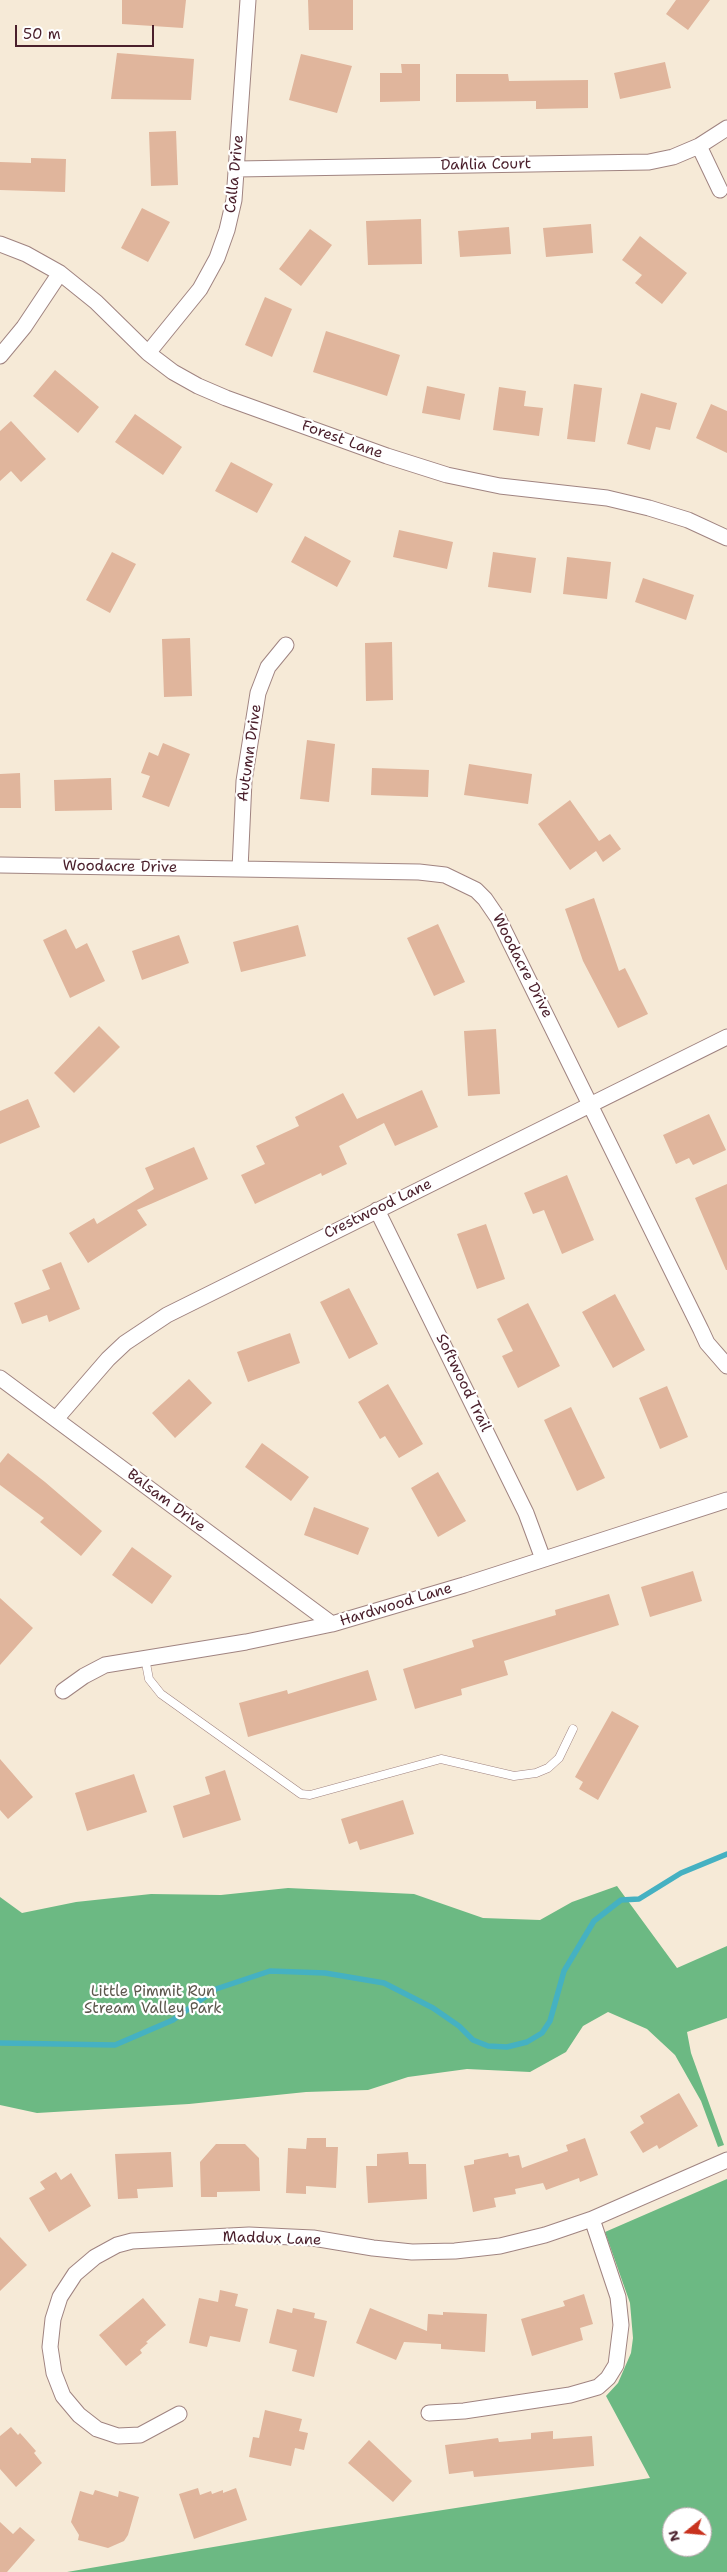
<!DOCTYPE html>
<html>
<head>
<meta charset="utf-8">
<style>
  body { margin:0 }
  #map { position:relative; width:727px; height:2572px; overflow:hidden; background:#f6ead7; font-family:"Shantell Sans",sans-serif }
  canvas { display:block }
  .north { position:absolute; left:662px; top:2507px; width:50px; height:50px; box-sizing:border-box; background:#fff; border:1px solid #b7a5aa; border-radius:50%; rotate:253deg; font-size:14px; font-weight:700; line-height:20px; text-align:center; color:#4a1f2b }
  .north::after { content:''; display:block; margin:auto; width:18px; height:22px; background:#c8321e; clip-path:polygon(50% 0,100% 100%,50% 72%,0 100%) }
  .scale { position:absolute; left:15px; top:25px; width:139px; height:22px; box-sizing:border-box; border:2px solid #4a1f2b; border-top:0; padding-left:6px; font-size:15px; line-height:18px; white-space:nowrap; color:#4a1f2b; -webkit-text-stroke:4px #fff; paint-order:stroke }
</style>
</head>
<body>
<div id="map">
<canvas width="727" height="2572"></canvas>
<div class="north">N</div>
<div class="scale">50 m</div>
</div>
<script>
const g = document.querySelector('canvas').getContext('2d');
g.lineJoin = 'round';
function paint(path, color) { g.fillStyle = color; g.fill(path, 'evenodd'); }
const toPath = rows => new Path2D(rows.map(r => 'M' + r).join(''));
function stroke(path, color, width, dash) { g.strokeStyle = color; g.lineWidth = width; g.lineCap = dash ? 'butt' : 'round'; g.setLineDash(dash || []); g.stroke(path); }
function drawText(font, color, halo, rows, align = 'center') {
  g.font = font + ' "Shantell Sans",sans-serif'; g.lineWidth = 4.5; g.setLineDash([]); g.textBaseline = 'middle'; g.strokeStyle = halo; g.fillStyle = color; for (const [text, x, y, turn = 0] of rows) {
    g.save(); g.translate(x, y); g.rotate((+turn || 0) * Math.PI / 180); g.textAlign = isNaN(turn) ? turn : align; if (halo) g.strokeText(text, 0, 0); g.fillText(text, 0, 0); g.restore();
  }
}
paint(toPath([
  [617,1886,677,1968,727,1946,727,2018,687,2032,691,2053,724,2145,718,2147,701,2101,675,2055,647,2029,608,2012,583,2026,566,2052,530,2072,467,2069,408,2077,368,2090,306,2092,189,2104,37,2113,0,2105,0,1897,22,1913,76,1902,151,1894,221,1895,288,1888,414,1894,483,1918,540,1920,572,1902],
  [727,2179,727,2572,67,2572,307,2531,650,2478,606,2396,618,2383,631,2353,633,2338,630,2303,605,2232],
  [672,2517,702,2517,702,2547,672,2547]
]), '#6cb983');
stroke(toPath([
  [0,2043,115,2045,173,2020,216,1989,270,1971,325,1973,384,1983,433,2008,459,2026,473,2040,488,2046,507,2047,527,2042,542,2033,550,2021,564,1971,594,1921,621,1900,639,1899,681,1873,727,1854]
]), '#45b1c2', 5.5);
paint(toPath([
  [122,0,186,0,183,28,122,24],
  [308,0,353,0,353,30,309,30],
  [676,0,710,0,688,30,666,14],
  [117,53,194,59,191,100,111,99],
  [301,54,352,66,337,113,289,100],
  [665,62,671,88,620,99,614,73],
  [401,64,420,64,420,101,380,102,380,73,402,73],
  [456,74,508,74,509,81,588,80,588,108,536,109,536,101,456,102],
  [176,131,178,185,151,186,149,132],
  [31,158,66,159,65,192,0,190,0,162,31,163],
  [142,208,170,222,148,262,121,248],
  [421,219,422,264,368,265,366,221],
  [591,224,593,253,546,257,543,228],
  [509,227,511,254,460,257,458,231],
  [310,229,332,245,301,286,279,269],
  [640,236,687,273,662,304,635,283,642,275,622,260],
  [265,297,292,309,272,357,245,345],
  [326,331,400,355,387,396,313,372],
  [55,370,99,407,78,433,33,396],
  [574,384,602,388,595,442,567,439],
  [427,386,465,394,460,420,422,413],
  [499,387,526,391,524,406,543,408,539,436,493,430],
  [641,393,677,403,670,430,656,427,650,450,627,444],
  [711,404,727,411,727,453,696,438],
  [135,414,182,447,163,475,115,442],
  [11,421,46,459,21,482,11,471,0,481,0,431],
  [231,462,273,484,257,513,215,491],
  [399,530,453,542,447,569,393,557],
  [305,536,351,561,337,587,291,562],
  [112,552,136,564,110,613,86,600],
  [493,552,536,558,531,593,488,587],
  [567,557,611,562,607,599,563,594],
  [643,578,694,595,686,620,635,602],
  [190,638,192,696,164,697,162,639],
  [392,642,393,700,366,701,365,643],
  [307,740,335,744,329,802,300,799],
  [163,743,190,754,169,807,142,797,150,776,141,773,149,752,158,756],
  [469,764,532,774,528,804,464,795],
  [372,768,429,770,428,797,371,795],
  [20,773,21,808,0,808,0,774],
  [111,778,112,810,55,811,54,780],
  [570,800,599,841,610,834,621,849,603,862,596,851,570,870,538,824],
  [594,898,619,971,625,968,648,1014,618,1028,583,961,565,909],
  [438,924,465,982,434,996,407,938],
  [298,925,306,956,241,972,233,942],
  [66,929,76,949,87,943,105,981,70,998,43,940],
  [179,935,189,963,142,980,132,951],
  [99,1026,120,1047,74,1093,54,1073],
  [496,1029,500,1094,468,1096,464,1031],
  [422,1090,438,1127,395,1146,384,1123,339,1146,347,1164,322,1176,321,1173,255,1204,241,1175,265,1164,256,1146,299,1126,295,1117,343,1093,357,1119],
  [28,1099,40,1127,0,1144,0,1111],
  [709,1114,726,1150,693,1165,689,1158,676,1164,663,1135],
  [194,1147,208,1179,137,1210,147,1225,88,1263,69,1233,94,1218,97,1224,154,1189,145,1168],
  [567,1175,594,1240,562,1254,544,1210,533,1214,524,1193],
  [727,1184,727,1270,726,1270,695,1198],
  [486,1224,505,1279,477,1289,457,1234],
  [61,1262,80,1309,49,1322,47,1315,22,1324,14,1303,50,1289,42,1270],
  [349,1288,378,1344,349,1359,320,1302],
  [615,1294,645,1350,613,1368,582,1312],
  [528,1303,560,1366,518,1388,502,1356,513,1351,497,1319],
  [290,1333,300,1363,248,1382,237,1352],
  [189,1379,212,1403,175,1438,152,1413],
  [388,1384,423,1444,399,1458,385,1436,380,1439,358,1402],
  [667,1386,688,1437,660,1449,639,1398],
  [571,1407,605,1478,577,1491,544,1420],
  [262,1443,309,1477,291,1501,245,1467],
  [8,1453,45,1482,102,1531,81,1556,40,1522,44,1518,0,1485,0,1463],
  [438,1472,466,1521,438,1537,411,1488],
  [314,1507,369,1528,358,1555,304,1535],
  [132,1547,172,1576,152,1604,112,1575],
  [693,1571,702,1601,650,1617,641,1587],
  [609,1594,619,1625,504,1661,508,1675,461,1689,462,1695,415,1709,403,1669,474,1647,472,1640,556,1615,555,1610],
  [0,1598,33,1628,0,1665],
  [368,1670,377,1700,248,1737,239,1703,287,1690,288,1694],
  [612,1711,639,1726,598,1800,579,1789,583,1782,575,1777],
  [0,1759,33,1797,8,1819,0,1810],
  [225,1770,241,1820,183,1838,173,1806,210,1794,205,1777],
  [134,1774,147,1812,87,1831,75,1793],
  [403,1800,414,1834,360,1850,357,1841,349,1844,341,1819],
  [679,2093,698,2126,659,2149,657,2145,643,2153,630,2132,644,2123,640,2116],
  [307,2138,326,2138,326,2147,338,2147,336,2188,306,2186,306,2194,286,2193,288,2148,306,2149],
  [585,2138,598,2175,580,2182,579,2178,546,2190,543,2183,515,2189,516,2194,494,2198,496,2207,473,2212,464,2166,474,2164,474,2160,508,2153,509,2157,519,2155,522,2168,568,2151,566,2145],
  [216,2144,245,2144,259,2158,260,2191,217,2192,217,2197,201,2197,200,2162],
  [171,2152,173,2187,137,2189,138,2198,118,2199,115,2154],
  [408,2152,409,2164,426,2164,427,2199,368,2203,366,2166,377,2166,377,2154],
  [56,2172,61,2180,71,2173,91,2206,49,2232,29,2198,45,2189,40,2182],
  [0,2237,27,2265,0,2291],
  [220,2290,238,2294,235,2306,248,2309,240,2342,210,2336,207,2347,189,2343,199,2298,218,2302],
  [584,2294,593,2324,580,2328,583,2340,532,2356,521,2319,565,2306,563,2301],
  [143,2298,166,2325,146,2342,148,2343,140,2350,142,2353,126,2366,99,2335],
  [293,2308,315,2313,314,2318,327,2321,314,2377,292,2371,297,2350,269,2343,277,2309,292,2313],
  [370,2308,427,2331,428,2314,443,2315,443,2312,487,2314,485,2352,441,2349,441,2344,404,2342,396,2360,356,2343],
  [265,2410,302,2419,299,2431,308,2433,304,2450,295,2448,291,2466,249,2457,253,2437,259,2438],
  [11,2427,18,2435,20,2433,36,2451,34,2453,42,2463,16,2487,0,2469,0,2436],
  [553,2431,553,2439,592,2436,594,2466,474,2477,473,2471,449,2474,445,2445,498,2438,499,2442,531,2439,531,2433],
  [369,2440,412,2481,393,2502,348,2463],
  [198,2488,200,2495,211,2491,212,2494,223,2490,223,2493,236,2488,247,2520,194,2539,179,2494],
  [95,2490,118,2497,119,2491,139,2497,128,2535,124,2541,108,2548,78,2540,79,2535,71,2522,80,2491,93,2495],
  [0,2522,13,2534,20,2527,35,2540,7,2572,0,2572]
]), '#e0b59c');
const service = toPath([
  [145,1658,149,1679,161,1694,301,1794,310,1795,441,1759,514,1776,536,1773,548,1768,559,1758,573,1729]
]);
const minor = toPath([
  [699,146,720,190],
  [237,169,649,162,673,157,699,146,727,128],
  [0,244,26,254,60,273,96,302,148,353,173,372,198,386,226,398,387,456,447,475,500,486,607,498,649,508,688,520,727,538],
  [148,353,200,289,217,258,227,230,234,200,248,0],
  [0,356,24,327,60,273],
  [0,865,419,872,445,875,476,890,485,899,498,918,701,1330,707,1343,727,1366],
  [240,869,244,781,258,693,268,667,286,645],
  [377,1210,526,1513,543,1559],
  [0,1378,332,1624],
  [56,1419,108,1359,125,1343,167,1315,727,1037],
  [63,1691,84,1676,105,1665,246,1642,332,1624,464,1585,727,1500],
  [429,2413,464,2411,570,2395,598,2387,608,2378,616,2365,621,2325,618,2297,592,2219],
  [179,2414,140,2435,118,2436,97,2429,79,2415,63,2396,54,2373,50,2347,53,2319,60,2297,75,2274,95,2257,117,2245,132,2241,249,2235,313,2238,373,2248,412,2252,455,2251,500,2246,545,2235,592,2219,727,2160]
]);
stroke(service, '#a08481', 9);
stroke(minor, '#a08481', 17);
stroke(service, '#fff', 8);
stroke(minor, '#fff', 15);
drawText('15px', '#4a1f2b', '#fff', [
  ["Dahlia Court",486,165,-1],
  ["Calla Drive",235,174,-84],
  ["Forest Lane",342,440,20],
  ["Autumn Drive",250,753,-82],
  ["Woodacre Drive",120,867,1],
  ["Woodacre Drive",522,966,63],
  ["Crestwood Lane",378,1209,-26],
  ["Softwood Trail",463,1383,64],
  ["Balsam Drive",166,1501,37],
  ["Hardwood Lane",396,1605,-17],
  ["Maddux Lane",272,2239,2]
]);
drawText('15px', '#5c574d', '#fff', [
  ["Little Pimmit Run",153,1992],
  ["Stream Valley Park",153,2009]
]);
</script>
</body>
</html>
